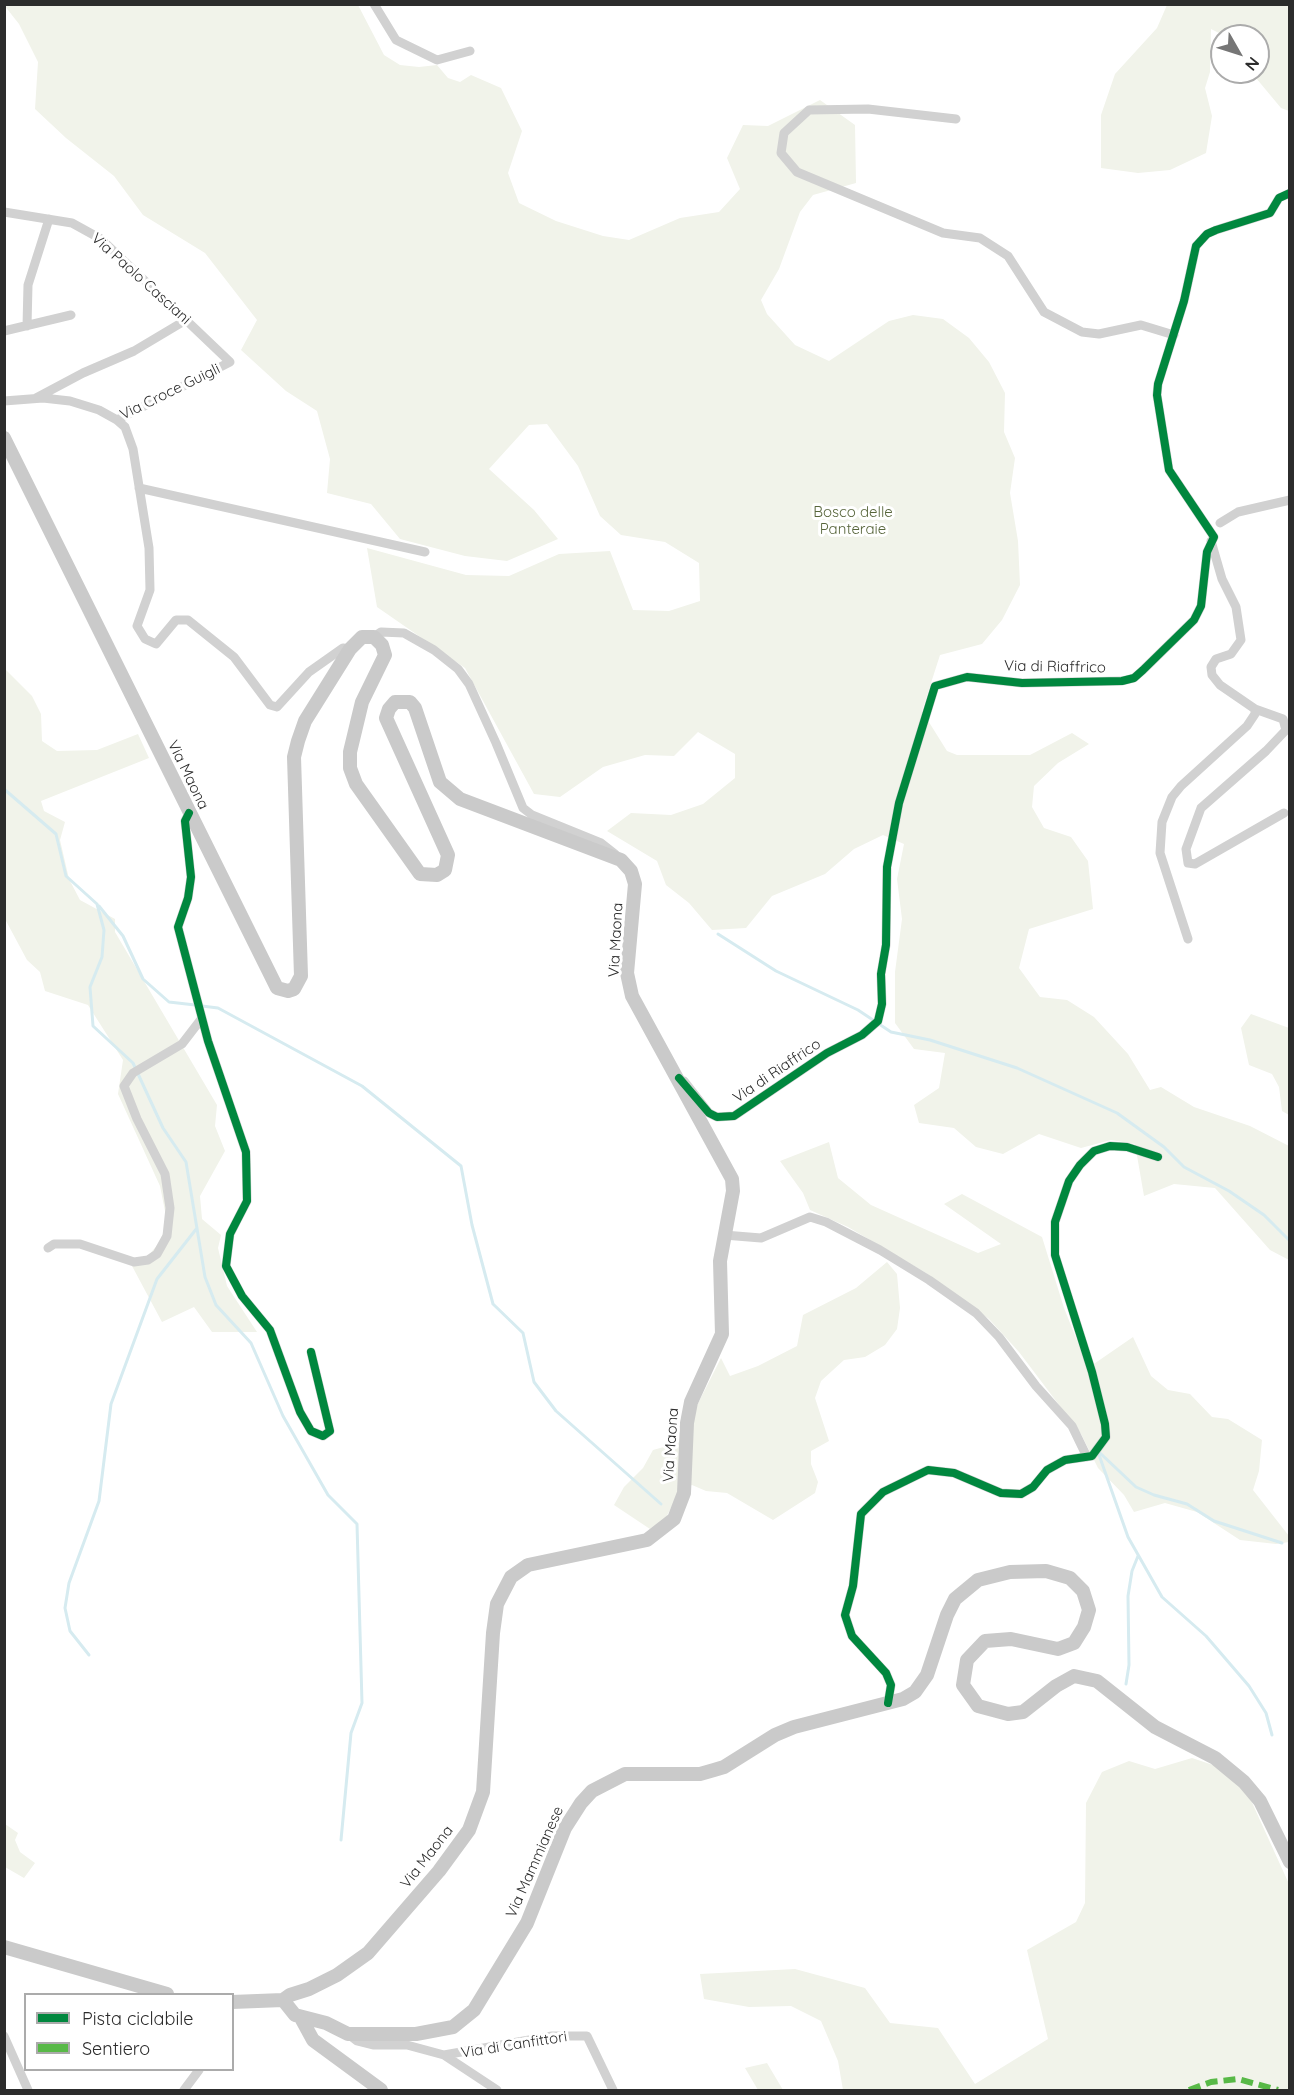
<!DOCTYPE html>
<html>
<head>
<meta charset="utf-8">
<style>
  body { margin:0 }
  #map { position:relative; width:1294px; height:2095px; overflow:hidden; background:#fff; font-family:Quicksand,sans-serif }
  canvas { display:block }
  .frame { position:absolute; inset:0; border:6px solid #2c2c2c; pointer-events:none }
  .legend { position:absolute; left:24px; top:1993px; width:210px; height:78px; box-sizing:border-box; background:#fff; border:2px solid #ababab; margin:0; padding:8px 10px; list-style:none; font-size:18px; color:#2c2c2c }
  .legend li { display:flex; align-items:center; gap:12px; height:30px }
  .legend b { width:30px; border:2px solid #ababab }
  .north { position:absolute; left:1210px; top:24px; width:60px; height:60px; box-sizing:border-box; background:#fff; border:2px solid #ababab; border-radius:50%; rotate:129deg; font-size:16px; font-weight:700; line-height:24px; text-align:center; color:#2c2c2c }
  .north::after { content:''; display:block; margin:auto; width:21px; height:27px; background:#767676; clip-path:polygon(50% 0,100% 100%,50% 72%,0 100%) }
</style>
</head>
<body>
<div id="map">
<canvas width="1294" height="2095"></canvas>
<div class="frame"></div>
<ul class="legend">
<li><b style="height:8px;background:#00873e"></b>Pista ciclabile</li>
<li><b style="height:8px;background:#58b947"></b>Sentiero</li>
</ul>
<div class="north">N</div>
</div>
<script>
const g = document.querySelector('canvas').getContext('2d');
g.lineJoin = 'round';
function paint(path, color) { g.fillStyle = color; g.fill(path, 'evenodd'); }
const toPath = rows => new Path2D(rows.map(r => 'M' + r).join(''));
function stroke(path, color, width, dash) { g.strokeStyle = color; g.lineWidth = width; g.lineCap = dash ? 'butt' : 'round'; g.setLineDash(dash || []); g.stroke(path); }
function drawText(font, color, halo, rows, align = 'center') {
  g.font = font + ' Quicksand,sans-serif'; g.lineWidth = 6; g.setLineDash([]); g.textBaseline = 'middle'; g.strokeStyle = halo; g.fillStyle = color; for (const [text, x, y, turn = 0] of rows) {
    g.save(); g.translate(x, y); g.rotate((+turn || 0) * Math.PI / 180); g.textAlign = isNaN(turn) ? turn : align; if (halo) g.strokeText(text, 0, 0); g.fillText(text, 0, 0); g.restore();
  }
}
paint(toPath([
  [4,5,358,5,384,55,400,65,419,67,437,65,448,78,460,82,471,75,501,88,522,131,508,173,519,203,556,221,603,236,629,240,680,218,719,212,740,189,727,158,743,125,768,126,820,100,855,125,856,183,813,195,800,212,779,269,761,300,767,314,795,345,829,361,889,321,913,315,943,319,969,338,989,362,1005,393,1004,432,1015,458,1010,493,1018,541,1020,585,1002,620,982,644,940,655,922,711,947,751,957,755,1030,755,1072,733,1089,744,1058,763,1034,786,1032,807,1044,828,1071,837,1088,861,1093,909,1029,929,1019,968,1040,997,1067,1000,1094,1017,1128,1054,1150,1090,1161,1087,1194,1107,1250,1126,1289,1146,1289,1260,1270,1250,1215,1188,1174,1184,1144,1196,1135,1144,1111,1140,1081,1148,1039,1134,1003,1154,976,1147,954,1128,919,1123,914,1105,939,1088,945,1053,914,1049,895,1023,895,972,902,919,897,879,904,844,883,835,854,849,825,874,772,896,746,928,712,930,689,903,666,885,657,861,607,831,631,813,671,815,703,804,735,778,735,754,698,732,674,756,645,755,603,767,560,797,534,794,465,668,377,607,367,548,466,575,509,576,559,554,610,551,633,610,669,611,700,601,699,563,665,542,621,535,600,516,578,466,547,424,529,425,489,469,534,510,558,539,507,561,465,556,400,539,371,504,327,493,330,459,317,411,286,391,241,350,257,320,205,253,143,215,114,176,66,138,35,109,38,62,19,24],
  [1167,5,1289,5,1289,111,1281,108,1251,72,1258,72,1258,36,1225,36,1211,29,1210,72,1205,88,1212,116,1206,153,1170,170,1138,173,1101,168,1101,115,1115,74,1157,28],
  [4,668,32,696,41,714,42,741,57,751,97,750,138,734,149,758,41,801,44,811,65,822,60,840,69,879,80,900,115,919,115,932,217,1105,215,1126,225,1151,200,1196,202,1219,221,1235,218,1248,227,1286,257,1332,212,1332,194,1307,162,1322,132,1266,147,1257,160,1242,167,1221,160,1186,118,1094,123,1060,88,1005,45,991,40,972,27,960,5,919],
  [1251,1014,1289,1028,1289,1115,1282,1111,1279,1087,1272,1074,1249,1065,1241,1028],
  [829,1142,838,1178,871,1205,978,1253,1001,1244,944,1204,962,1194,1042,1237,1064,1308,1088,1368,1133,1337,1151,1376,1168,1390,1190,1394,1212,1417,1228,1419,1262,1440,1259,1471,1253,1490,1289,1536,1289,1542,1276,1544,1240,1540,1197,1512,1165,1503,1134,1512,1124,1495,1098,1468,1081,1434,1019,1352,989,1319,926,1273,848,1227,810,1210,803,1193,780,1161],
  [887,1262,897,1274,900,1308,897,1329,885,1345,865,1357,844,1360,821,1381,815,1398,829,1441,811,1451,811,1464,818,1482,815,1493,773,1520,727,1493,706,1491,692,1485,677,1495,666,1518,650,1529,614,1505,624,1487,643,1468,653,1450,678,1443,721,1358,730,1376,758,1366,797,1346,803,1315,856,1288],
  [1192,1758,1213,1765,1231,1777,1249,1796,1289,1884,1289,2090,843,2090,838,2061,821,2021,791,2006,749,2007,704,1999,700,1974,795,1969,865,1988,890,2023,938,2028,975,2084,1048,2039,1027,1950,1076,1922,1085,1903,1086,1803,1102,1772,1129,1761,1155,1769],
  [5,1824,18,1833,15,1840,20,1852,35,1863,24,1878,5,1867],
  [767,2063,783,2090,758,2090,745,2068]
]), '#f1f3ea');
stroke(toPath([
  [4,789,56,834,66,876,97,904,104,930,102,957,90,987,93,1026,133,1063,163,1128,186,1162,205,1277,216,1305,251,1343,283,1416,328,1495,357,1524,362,1703,351,1733,341,1840],
  [99,906,123,936,143,979,169,1002,195,1005],
  [718,934,776,971,858,1010,891,1032,930,1040,1017,1068,1117,1113,1164,1147,1184,1167,1229,1191,1264,1215,1290,1241],
  [202,1006,218,1008,362,1086,461,1166,472,1225,493,1304,523,1333,534,1382,556,1411,661,1504],
  [1098,1452,1128,1537,1162,1597,1206,1636,1249,1686,1266,1713,1272,1735],
  [1100,1453,1136,1487,1154,1495,1187,1504,1214,1521,1282,1543],
  [89,1655,70,1631,65,1608,69,1583,99,1501,111,1404,157,1279,197,1228],
  [1126,1684,1129,1665,1128,1596,1132,1571,1138,1556]
]), '#d6ebf0', 3);
stroke(toPath([
  [374,4,396,40,437,60,470,51],
  [956,119,868,109,809,110,784,133,781,153,797,172,943,233,980,238,1008,256,1044,312,1082,332,1099,334,1141,325,1174,335],
  [4,212,72,223,101,239,230,362,117,420,99,410,70,401,43,398,4,401],
  [27,326,28,285,49,219],
  [4,331,71,315],
  [36,398,83,373,134,351,186,320],
  [117,420,125,427,133,449,149,548,150,590,137,626,145,639,156,644,176,620,188,620,234,657,270,705,277,707,309,672,343,648,350,649],
  [139,488,425,552],
  [1220,523,1238,512,1290,500],
  [374,637,381,632,404,633,434,650,458,669,469,684,496,743,523,808,532,815,601,843,615,854],
  [1255,709,1283,719,1286,730,1266,751,1201,808,1186,849,1188,863,1195,864,1284,813],
  [189,813,185,821,191,877,188,898,178,927,208,1041,246,1152,247,1201,230,1234,226,1266,242,1296,270,1330,300,1412,311,1431,323,1436,330,1431,311,1352],
  [1188,939,1160,853,1162,822,1172,797,1181,786,1247,726,1255,714,1255,709,1220,685,1212,675,1211,667,1216,659,1231,654,1241,640,1236,607,1222,579,1211,541],
  [684,1081,709,1113,717,1117,734,1116,827,1053,862,1035,878,1021,882,1004,881,974,886,945,887,867,899,803,935,686,967,677,1022,683,1122,681,1134,678,1143,670,1194,620,1201,606,1207,552,1214,537,1169,470,1157,395,1158,384,1184,301,1196,246,1207,234,1216,230,1270,213,1279,198,1290,193],
  [724,1235,761,1238,810,1217,826,1222,880,1250,929,1280,976,1313,999,1337,1036,1386,1072,1426,1087,1457],
  [48,1248,54,1244,80,1244,134,1262,148,1260,157,1254,167,1236,170,1208,165,1174,137,1119,124,1086,133,1073,182,1044,202,1018],
  [888,1703,891,1685,886,1673,852,1636,845,1615,853,1586,861,1514,883,1492,928,1470,954,1473,1001,1493,1021,1494,1033,1487,1047,1470,1065,1460,1092,1456,1106,1437,1105,1424,1092,1372,1055,1255,1055,1222,1069,1181,1080,1165,1094,1151,1110,1146,1127,1147,1158,1157],
  [348,2034,357,2041,373,2045,407,2045,444,2055,552,2036,587,2036,613,2090],
  [4,2036,28,2090],
  [444,2055,497,2090],
  [184,2090,199,2070]
]), '#d1d1d1', 9);
stroke(toPath([
  [4,438,277,988,288,991,294,989,301,976,294,757,298,741,305,721,350,649,362,637,374,637,382,645,385,655,362,702,350,752,350,768,356,784,420,874,437,875,445,870,448,855,386,718,389,709,395,702,410,702,415,708,440,782,460,799,621,860,631,871,635,884,627,973,632,996,732,1179,733,1191,720,1261,722,1334,691,1402,687,1423,684,1493,674,1519,647,1540,528,1565,511,1577,497,1604,493,1633,483,1792,469,1830,439,1871,368,1953,337,1975,309,1989,290,1995,283,2000],
  [4,1947,167,1994],
  [283,2000,295,2015,326,2023,348,2034,416,2034,453,2027,474,2010,527,1923,565,1828,581,1803,592,1791,625,1774,700,1774,714,1770,724,1767,775,1735,794,1727,903,1699,915,1692,927,1675,947,1615,955,1599,978,1580,1010,1572,1046,1571,1070,1578,1083,1591,1089,1610,1084,1627,1074,1643,1058,1649,1011,1639,985,1641,967,1660,963,1685,978,1706,1008,1714,1023,1712,1056,1686,1074,1676,1097,1681,1155,1727,1215,1758,1244,1782,1260,1801,1290,1862],
  [232,2002,283,2000],
  [301,2018,313,2040,381,2090]
]), '#cacaca', 14);
stroke(toPath([
  [1189,2090,1211,2082,1238,2079,1278,2090]
]), '#58b947', 6, [12, 6]);
stroke(toPath([
  [189,813,185,821,191,877,188,898,178,927,208,1041,246,1152,247,1201,230,1234,226,1266,242,1296,270,1330,300,1412,311,1431,323,1436,330,1431,311,1352],
  [679,1078,709,1113,717,1117,734,1116,827,1053,862,1035,878,1021,882,1004,881,974,886,945,887,867,899,803,935,686,967,677,1022,683,1122,681,1134,678,1143,670,1194,620,1201,606,1207,552,1214,537,1169,470,1157,395,1158,384,1184,301,1196,246,1207,234,1216,230,1270,213,1279,198,1290,193],
  [888,1703,891,1685,886,1673,852,1636,845,1615,853,1586,861,1514,883,1492,928,1470,954,1473,1001,1493,1021,1494,1033,1487,1047,1470,1065,1460,1092,1456,1106,1437,1105,1424,1092,1372,1055,1255,1055,1222,1069,1181,1080,1165,1094,1151,1110,1146,1127,1147,1158,1157]
]), '#00873e', 8);
drawText('15px', '#2c2c2c', '#fff', [
  ["Via Paolo Casciani",141,279,42],
  ["Via Croce Guigli",170,392,-26],
  ["Via di Riaffrico",1055,667,1],
  ["Via Maona",188,775,64],
  ["Via Maona",616,940,-87],
  ["Via di Riaffrico",777,1071,-34],
  ["Via Maona",671,1445,-86],
  ["Via Maona",427,1857,-52],
  ["Via Mammianese",535,1862,-66],
  ["Via di Canfittori",514,2045,-9]
]);
drawText('15px', '#57653b', '#fff', [
  ["Bosco delle",853,512],
  ["Panteraie",853,529]
]);
</script>
</body>
</html>
